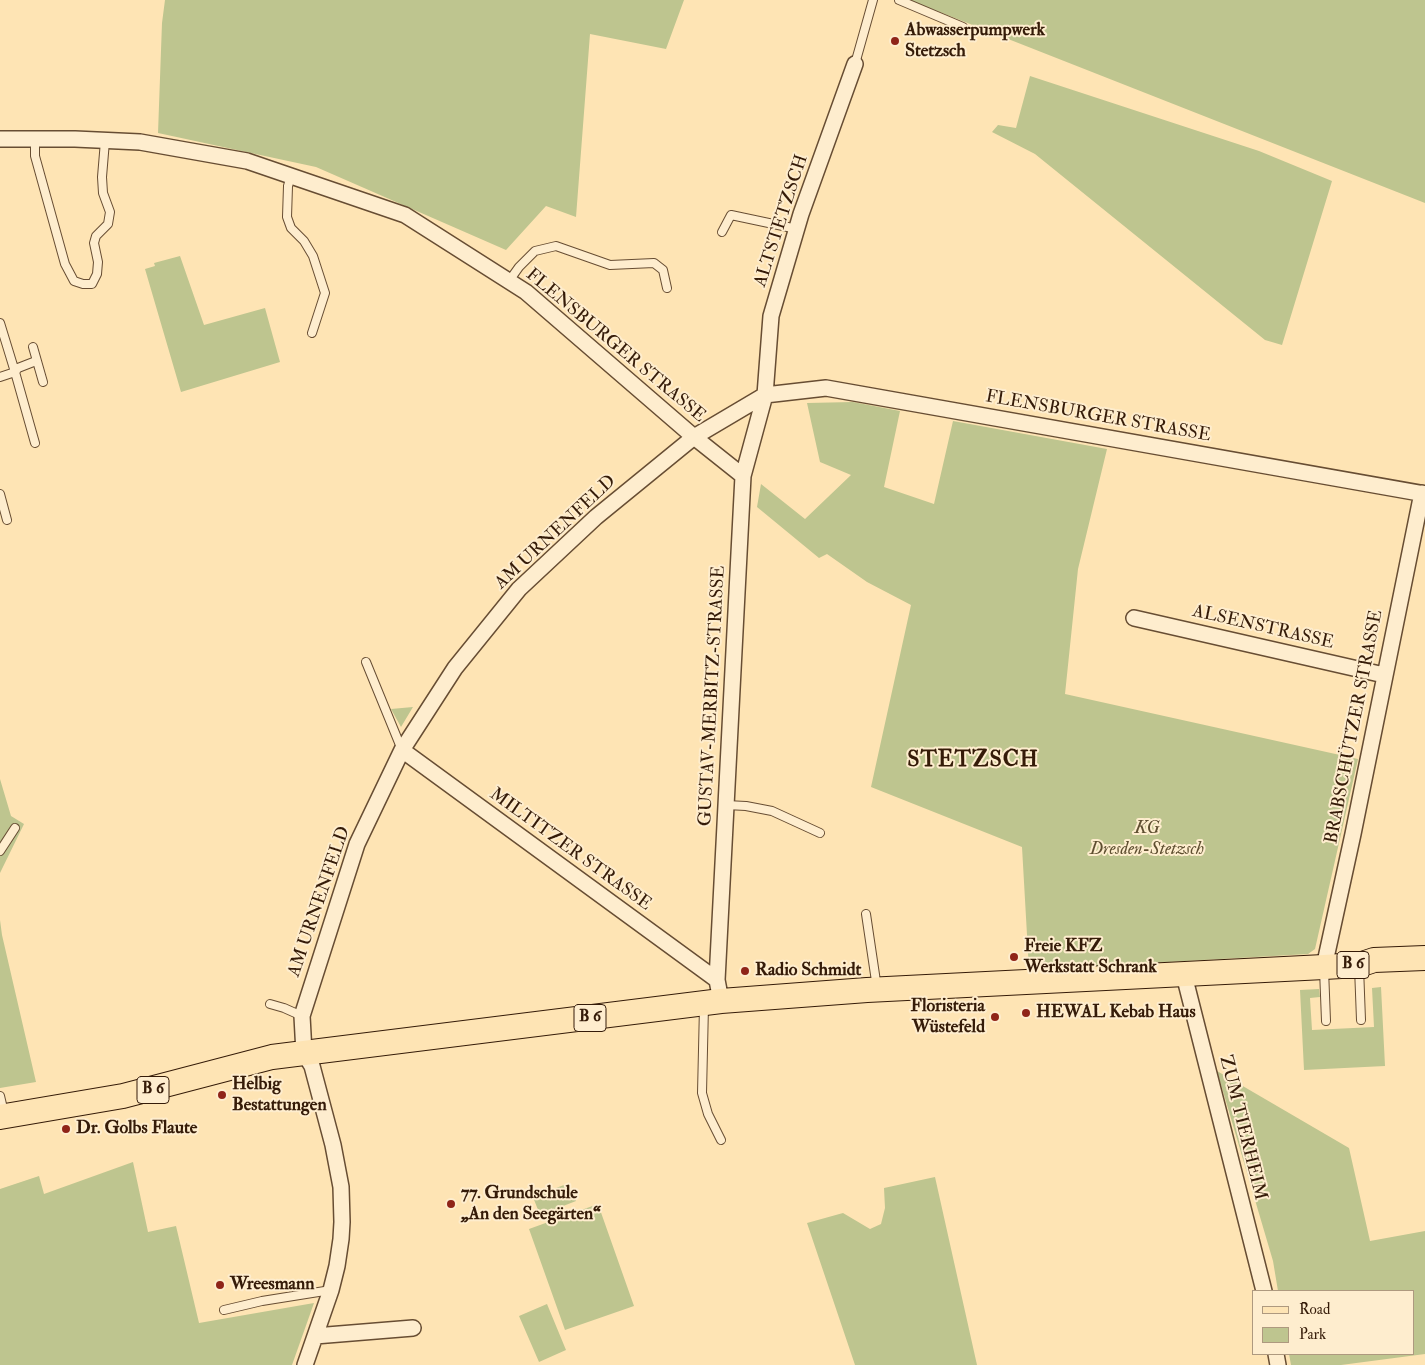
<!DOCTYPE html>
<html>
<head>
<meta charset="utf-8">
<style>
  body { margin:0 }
  #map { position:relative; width:1425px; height:1365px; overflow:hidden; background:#fee4b4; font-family:"IM FELL Double Pica",serif }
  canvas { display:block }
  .legend { position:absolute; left:1252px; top:1290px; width:162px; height:65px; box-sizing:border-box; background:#feedce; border:1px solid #ae997f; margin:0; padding:6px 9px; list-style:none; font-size:15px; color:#351b08 }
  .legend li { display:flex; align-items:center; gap:10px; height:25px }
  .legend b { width:25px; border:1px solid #ae997f }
</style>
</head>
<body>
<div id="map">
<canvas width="1425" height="1365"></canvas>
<ul class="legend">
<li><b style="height:6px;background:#fee4b4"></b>Road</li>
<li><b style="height:14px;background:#bec58f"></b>Park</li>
</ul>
</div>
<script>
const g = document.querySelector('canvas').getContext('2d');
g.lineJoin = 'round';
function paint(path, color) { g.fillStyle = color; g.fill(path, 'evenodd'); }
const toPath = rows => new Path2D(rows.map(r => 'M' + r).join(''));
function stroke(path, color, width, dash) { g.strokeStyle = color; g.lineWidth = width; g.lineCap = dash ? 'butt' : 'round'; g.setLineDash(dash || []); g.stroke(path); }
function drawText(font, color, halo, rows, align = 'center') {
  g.font = font + ' "IM FELL Double Pica",serif'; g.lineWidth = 4; g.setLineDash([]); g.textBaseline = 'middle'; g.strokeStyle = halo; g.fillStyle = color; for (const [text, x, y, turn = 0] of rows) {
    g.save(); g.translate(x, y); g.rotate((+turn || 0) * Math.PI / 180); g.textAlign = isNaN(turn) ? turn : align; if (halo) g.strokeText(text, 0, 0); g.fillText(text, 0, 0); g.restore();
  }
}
paint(toPath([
  [165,0,684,0,666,49,590,34,576,217,546,206,506,250,316,167,158,133,162,23],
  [909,0,1425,0,1425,203],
  [1030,76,1259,151,1332,181,1282,345,1265,340,1035,154,992,132,998,125,1016,128],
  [180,256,204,325,265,308,280,362,181,392,145,269,155,266,154,263],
  [853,402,900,411,884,487,934,504,953,421,1107,449,1078,569,1065,694,1358,759,1315,949,1308,954,1029,970,1022,847,871,787,911,605,867,582,827,554,819,558,757,507,761,484,805,519,851,475,820,462,807,403],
  [413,707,401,727,391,709],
  [0,779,11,816,24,824,0,873],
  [0,920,2,935,36,1082,0,1088],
  [1381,987,1385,1066,1304,1070,1300,990,1319,989,1320,997,1310,998,1312,1030,1374,1027,1372,988],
  [1217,1071,1349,1148,1370,1241,1425,1231,1425,1354,1341,1365,1291,1365,1289,1354,1414,1354,1414,1291,1278,1291,1273,1261],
  [133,1162,148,1232,176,1226,199,1323,314,1303,292,1365,0,1365,0,1189,39,1176,44,1194],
  [935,1177,977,1365,855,1365,807,1223,843,1213,870,1229,881,1224,885,1208,884,1188],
  [569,1183,576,1201,540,1215,533,1197],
  [598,1204,634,1306,565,1330,529,1229],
  [547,1304,566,1350,539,1362,519,1316]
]), '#bec58f');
const service = toPath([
  [899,0,963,27],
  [855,64,873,0],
  [35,139,35,156,65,264,74,281,83,284,92,284,97,274,98,262,94,243,96,236,108,224,110,212,103,193,102,177,105,141],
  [291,176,288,186,287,217,291,228,304,241,313,256,325,293,312,333],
  [722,232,731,215,797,229],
  [509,281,519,267,535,251,556,246,610,265,654,263,663,270,667,288],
  [0,323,15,372,0,377],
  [33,347,43,382],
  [35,443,15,372,18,368,36,361],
  [0,494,7,520],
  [366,662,402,750],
  [726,805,746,806,772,811,820,833],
  [0,851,15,828],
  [866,914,877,988],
  [1359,967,1361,1020],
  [1324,969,1326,1021],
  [270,1004,284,1008,302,1016],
  [704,1006,702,1093,708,1114,721,1140],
  [0,1096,4,1113],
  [224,1310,262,1301,331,1290]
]);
const minor = toPath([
  [0,139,75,139,140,142,247,161,405,215,526,292,694,437,743,476],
  [1134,618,1384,675],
  [402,750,717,980],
  [1324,967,1353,834,1422,493],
  [1184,975,1264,1291],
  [721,1001,717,980,743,476,765,395,771,316,801,214,855,64],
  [315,1336,413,1328],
  [1276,1354,1278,1365],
  [305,1365,331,1290,337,1266,341,1239,342,1222,341,1187,333,1145,312,1066,304,1053,302,1016,357,844,402,750,455,668,519,589,596,517,694,437,765,395,826,388,1425,494]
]);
const primary = toPath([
  [0,1117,123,1096,272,1057,721,1001,867,990,1324,967,1359,965,1374,960,1425,958]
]);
stroke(service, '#674d33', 10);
stroke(minor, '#674d33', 18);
stroke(primary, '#351b08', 26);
stroke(service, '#feedce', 8);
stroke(minor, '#feedce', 15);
stroke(primary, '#fee4b4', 24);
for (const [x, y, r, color] of [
  [895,41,5,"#8f2418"],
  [1014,957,5,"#8f2418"],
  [745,971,5,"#8f2418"],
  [1026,1013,5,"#8f2418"],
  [995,1017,5,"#8f2418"],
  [222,1095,5,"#8f2418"],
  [66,1129,5,"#8f2418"],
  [451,1204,5,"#8f2418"],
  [220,1285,5,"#8f2418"]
]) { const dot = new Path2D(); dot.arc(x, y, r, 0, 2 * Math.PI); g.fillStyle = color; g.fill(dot); stroke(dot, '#feedce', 2); }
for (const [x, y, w] of [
  [1353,965,32],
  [590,1018,32],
  [153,1090,32]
]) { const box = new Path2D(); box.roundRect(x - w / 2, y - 13.5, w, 27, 4); g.fillStyle = '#feedce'; g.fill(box); stroke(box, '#351b08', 1); }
drawText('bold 16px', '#351b08', null, [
  ["B 6",1353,965],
  ["B 6",590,1018],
  ["B 6",153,1090]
]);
drawText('bold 18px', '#351b08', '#feedce', [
  ["Abwasserpumpwerk",905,31],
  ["Stetzsch",905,52],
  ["Freie KFZ",1024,947],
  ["Werkstatt Schrank",1024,968],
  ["Radio Schmidt",755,971],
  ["Floristeria",985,1007,"right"],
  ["Wüstefeld",985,1028,"right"],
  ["HEWAL Kebab Haus",1036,1013],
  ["Helbig",232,1085],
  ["Bestattungen",232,1106],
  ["Dr. Golbs Flaute",76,1129],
  ["77. Grundschule",461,1194],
  ["„An den Seegärten“",461,1215],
  ["Wreesmann",230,1285]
], 'left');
drawText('18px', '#351b08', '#feedce', [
  ["ALTSTETZSCH",782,221,-72],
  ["FLENSBURGER STRASSE",615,346,40],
  ["FLENSBURGER STRASSE",1098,417,10],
  ["AM URNENFELD",556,533,-43],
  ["ALSENSTRASSE",1263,628,13],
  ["GUSTAV-MERBITZ-STRASSE",713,696,-87],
  ["BRABSCHÜTZER STRASSE",1355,727,-79],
  ["MILTITZER STRASSE",570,850,36],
  ["AM URNENFELD",320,902,-71],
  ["ZUM TIERHEIM",1242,1128,76]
]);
drawText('italic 18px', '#5e4e30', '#feedce', [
  ["KG",1147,829],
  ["Dresden-Stetzsch",1147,850]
]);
g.letterSpacing = '1px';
drawText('bold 22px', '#351b08', '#feedce', [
  ["STETZSCH",973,761]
]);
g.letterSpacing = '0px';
</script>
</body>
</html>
